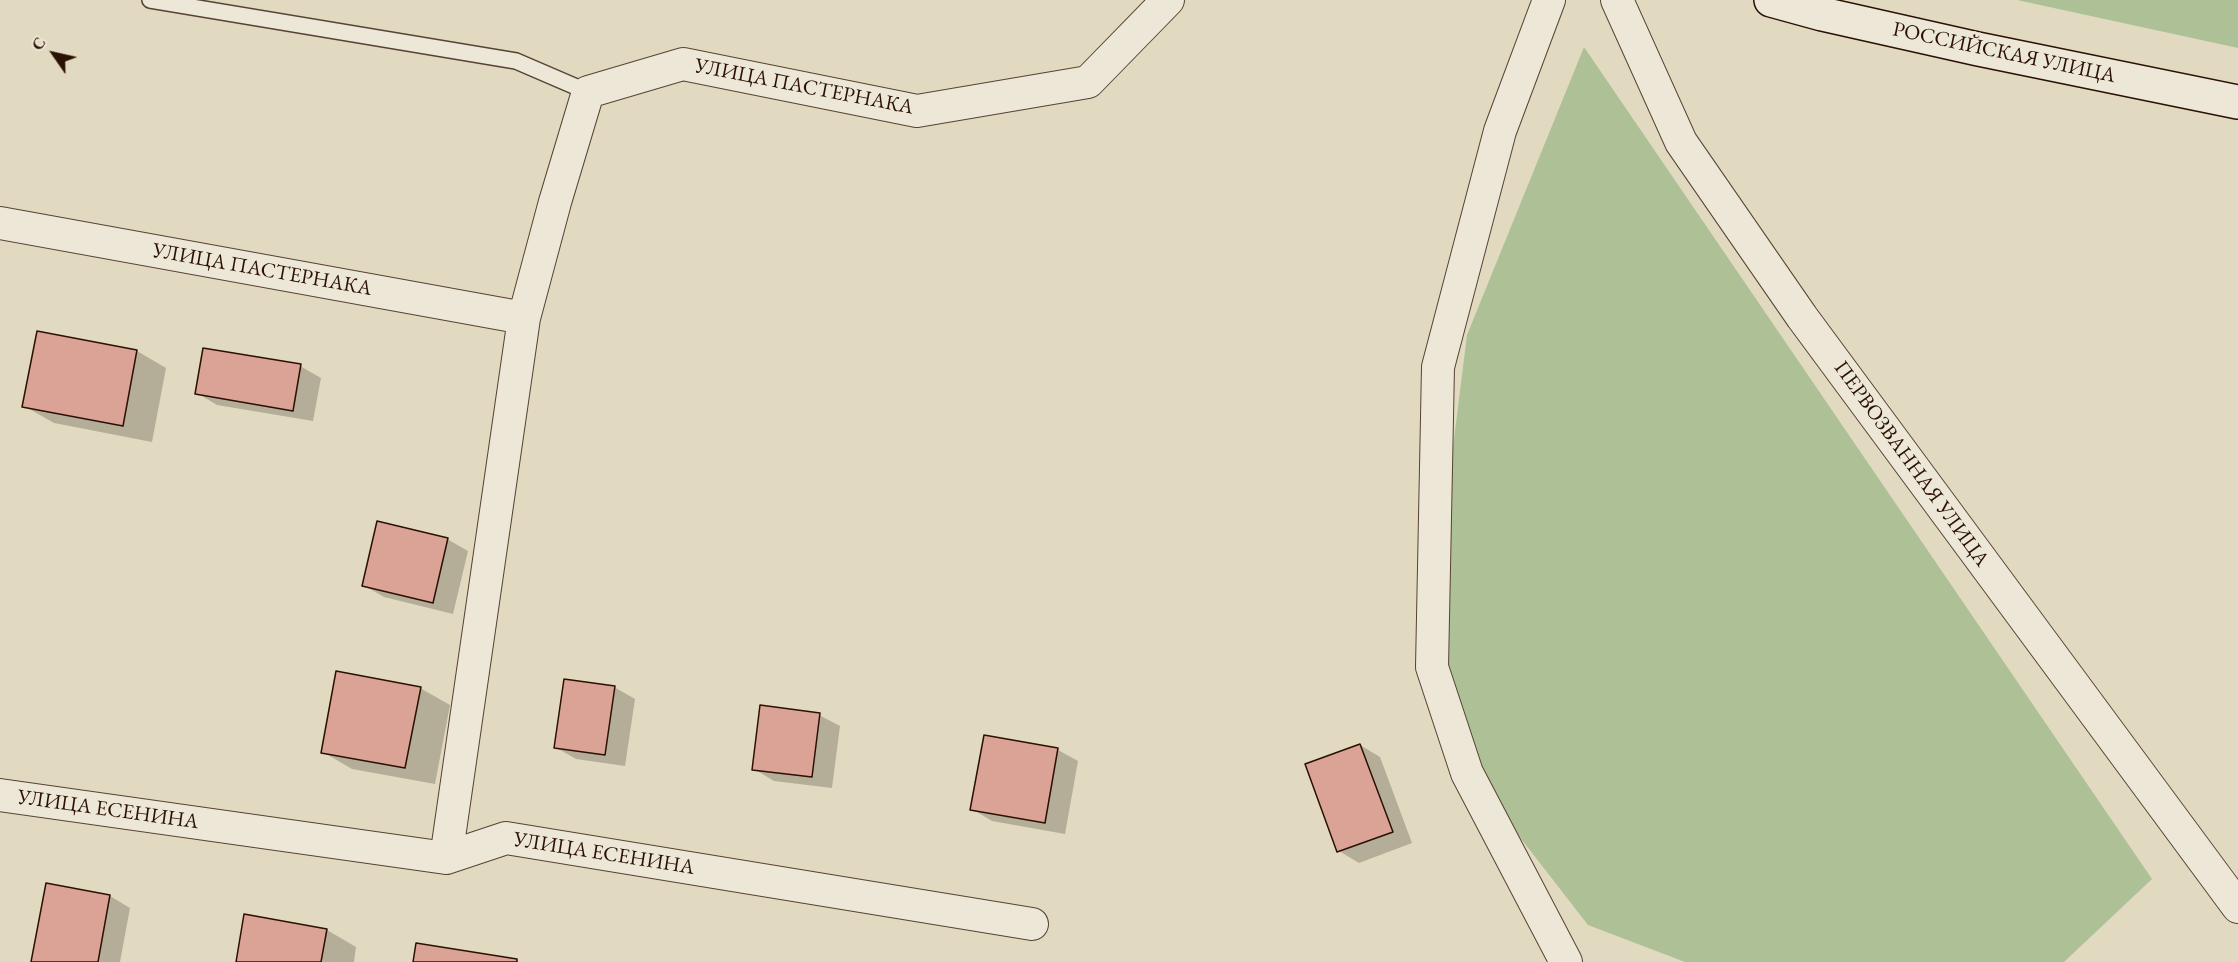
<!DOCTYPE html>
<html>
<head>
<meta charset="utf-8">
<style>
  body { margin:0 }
  #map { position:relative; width:2238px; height:962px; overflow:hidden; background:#e1dac0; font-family:"EB Garamond",serif }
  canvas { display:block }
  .north { position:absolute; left:24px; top:24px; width:60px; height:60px; -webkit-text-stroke:4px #ece7d6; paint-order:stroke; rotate:304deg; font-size:16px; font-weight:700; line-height:24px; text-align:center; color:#2b1004 }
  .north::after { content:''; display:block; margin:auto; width:21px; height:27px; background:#2b1004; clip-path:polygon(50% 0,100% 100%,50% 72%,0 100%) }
</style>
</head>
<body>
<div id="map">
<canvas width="2238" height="962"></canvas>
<div class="north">С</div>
</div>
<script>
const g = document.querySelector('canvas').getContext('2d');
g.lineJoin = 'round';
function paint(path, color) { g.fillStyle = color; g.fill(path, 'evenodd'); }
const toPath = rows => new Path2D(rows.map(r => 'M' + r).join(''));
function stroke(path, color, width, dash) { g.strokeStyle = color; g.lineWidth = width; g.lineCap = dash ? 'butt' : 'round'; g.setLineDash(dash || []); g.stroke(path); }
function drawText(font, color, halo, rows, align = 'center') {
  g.font = font + ' "EB Garamond",serif'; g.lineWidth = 6; g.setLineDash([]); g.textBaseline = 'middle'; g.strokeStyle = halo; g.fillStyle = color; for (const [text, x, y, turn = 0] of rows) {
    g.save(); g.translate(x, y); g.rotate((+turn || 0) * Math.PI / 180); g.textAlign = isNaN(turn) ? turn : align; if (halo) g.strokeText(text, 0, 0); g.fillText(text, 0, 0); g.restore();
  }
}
paint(toPath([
  [2017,0,2238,0,2238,48],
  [1584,47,2152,879,2064,962,1685,962,1588,925,1449,746,1437,575,1467,335]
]), '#aec196');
paint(toPath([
  [137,351,166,368,152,442,54,423,24,406],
  [300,366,321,378,313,421,217,405,197,393],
  [447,539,468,551,453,614,384,597,363,585],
  [614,687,635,699,625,766,576,759,555,747],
  [420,688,450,705,435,784,352,769,323,752],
  [819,715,840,726,832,788,774,781,754,769],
  [985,737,1058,750,1078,761,1065,834,992,821,972,809],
  [1360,745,1380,757,1412,843,1359,863,1339,851],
  [47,884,110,896,130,908,120,962,33,962],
  [327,930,356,947,354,962,237,962]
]), '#0003');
const building = toPath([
  [37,331,137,350,123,426,22,407,37,331],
  [203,348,301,364,293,411,195,394,203,348],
  [377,521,448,538,433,603,362,586,377,521],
  [336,671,421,687,405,768,321,753,336,671],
  [564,679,615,686,605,755,554,748,564,679],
  [760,705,820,713,812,777,752,770,760,705],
  [984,735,1058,748,1045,823,970,810,984,735],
  [1360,744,1393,832,1337,852,1305,764,1360,744],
  [46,883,110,895,98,962,31,962,46,883],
  [244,914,327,929,321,962,236,962,244,914],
  [416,943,517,959,517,962,413,962,416,943]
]);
paint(building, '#daa395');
stroke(building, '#2b1004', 1.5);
const lane = toPath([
  [150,0,516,61,588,92]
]);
const street = toPath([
  [1549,0,1500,131,1438,367,1432,667,1467,773,1566,962],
  [1617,0,1681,142,1802,317,2238,907],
  [0,223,524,318],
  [0,795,446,858,506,838,1032,924],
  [446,858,524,318,555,202,588,92,683,64,917,111,1088,82,1168,0]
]);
const secondary = toPath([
  [1771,0,1822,14,1978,49,2238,102]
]);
stroke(lane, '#584233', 18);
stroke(street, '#584233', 34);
stroke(secondary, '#2b1004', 36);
stroke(lane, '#ece7d6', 15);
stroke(street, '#ece7d6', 32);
stroke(secondary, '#ece7d6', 33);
drawText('21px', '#2b1004', '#ece7d6', [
  ["РОССИЙСКАЯ УЛИЦА",2004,53,12],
  ["УЛИЦА ПАСТЕРНАКА",804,87,11],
  ["УЛИЦА ПАСТЕРНАКА",262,270,10],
  ["ПЕРВОЗВАННАЯ УЛИЦА",1911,464,54],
  ["УЛИЦА ЕСЕНИНА",108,810,8],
  ["УЛИЦА ЕСЕНИНА",604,854,9]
]);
</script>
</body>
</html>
